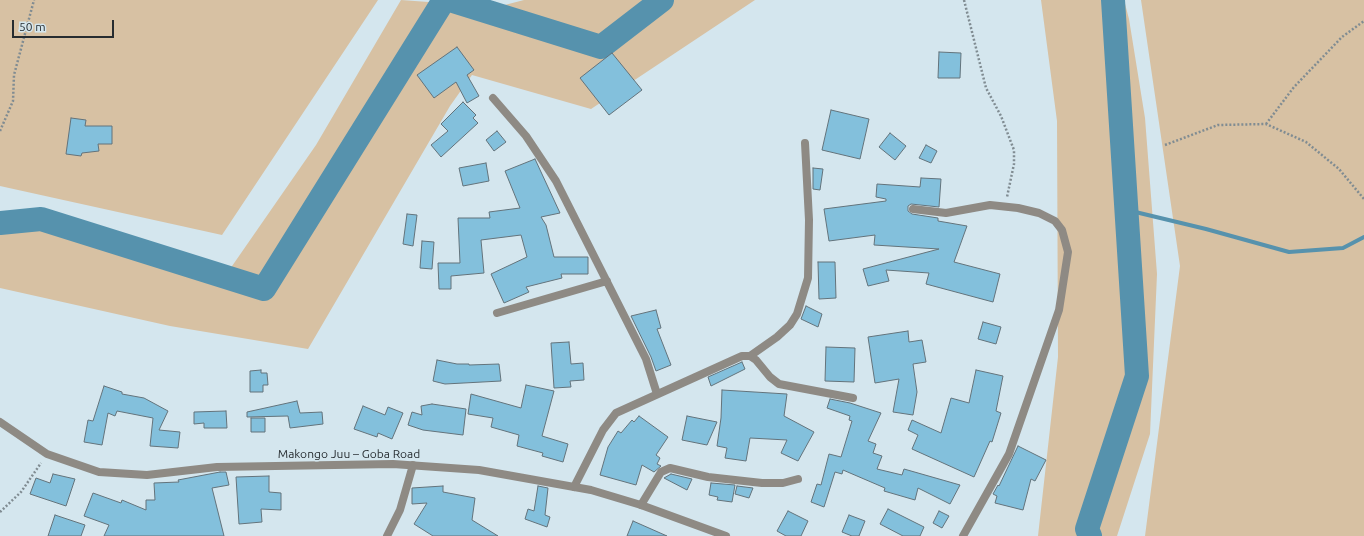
<!DOCTYPE html>
<html>
<head>
<meta charset="utf-8">
<style>
  body { margin:0 }
  #map { position:relative; width:1364px; height:536px; overflow:hidden; background:#d4e6ee; font-family:Ubuntu,sans-serif }
  canvas { display:block }
  .scale { position:absolute; left:12px; top:20px; width:102px; height:18px; box-sizing:border-box; border:2px solid #262c30; border-top:0; padding-left:5px; font-size:12px; line-height:14px; white-space:nowrap; color:#262c30; -webkit-text-stroke:3px #d4e6ee; paint-order:stroke }
</style>
</head>
<body>
<div id="map">
<canvas width="1364" height="536"></canvas>
<div class="scale">50 m</div>
</div>
<script>
const g = document.querySelector('canvas').getContext('2d');
g.lineJoin = 'round';
function paint(path, color) { g.fillStyle = color; g.fill(path, 'evenodd'); }
const toPath = rows => new Path2D(rows.map(r => 'M' + r).join(''));
function stroke(path, color, width, dash) { g.strokeStyle = color; g.lineWidth = width; g.lineCap = dash ? 'butt' : 'round'; g.setLineDash(dash || []); g.stroke(path); }
function drawText(font, color, halo, rows, align = 'center') {
  g.font = font + ' Ubuntu,sans-serif'; g.lineWidth = 3; g.setLineDash([]); g.textBaseline = 'middle'; g.strokeStyle = halo; g.fillStyle = color; for (const [text, x, y, turn = 0] of rows) {
    g.save(); g.translate(x, y); g.rotate((+turn || 0) * Math.PI / 180); g.textAlign = isNaN(turn) ? turn : align; if (halo) g.strokeText(text, 0, 0); g.fillText(text, 0, 0); g.restore();
  }
}
paint(toPath([
  [0,0,378,0,222,235,0,186],
  [401,0,497,7,524,0,755,0,591,109,472,75,450,106,308,349,170,326,0,288,0,222,71,220,230,269,316,145],
  [1041,0,1124,0,1129,19,1145,118,1157,274,1150,434,1117,536,1038,536,1058,357,1057,121],
  [1141,0,1364,0,1364,536,1145,536,1180,266]
]), '#d7c1a3');
stroke(toPath([
  [1127,210,1206,229,1289,252,1343,248,1364,237]
]), '#5692ad', 4);
stroke(toPath([
  [450,0,601,47,662,0],
  [0,223,41,219,264,289,444,0],
  [1090,536,1087,529,1137,376,1113,0]
]), '#5692ad', 24);
const building = toPath([
  [457,47,474,70,467,75,479,96,467,103,456,82,434,98,417,75,457,47],
  [939,52,961,53,960,78,938,78,939,52],
  [612,53,642,90,609,115,580,78,612,53],
  [463,102,476,115,473,118,478,123,441,157,431,145,448,131,441,124,463,102],
  [831,110,869,119,860,159,822,150,831,110],
  [71,118,86,120,85,126,112,126,112,144,98,144,99,151,82,153,81,156,66,154,71,118],
  [497,131,506,142,494,151,486,140,497,131],
  [890,133,906,146,895,160,879,147,890,133],
  [926,145,937,151,931,163,919,158,926,145],
  [535,159,560,213,541,217,546,225,554,257,588,257,588,274,561,274,562,278,526,287,529,292,504,303,491,274,527,257,521,235,481,240,484,273,451,276,451,289,439,289,438,263,460,263,458,218,490,218,489,212,520,208,505,171,535,159],
  [486,163,489,181,463,186,459,168,486,163],
  [813,168,823,169,820,190,813,189,813,168],
  [921,178,941,179,939,207,911,204,908,206,908,211,912,214,938,218,938,221,967,226,954,262,1000,274,993,302,926,284,929,273,886,270,889,281,868,286,863,269,939,249,874,245,875,235,829,241,824,209,886,201,886,199,876,197,877,184,920,187,921,178],
  [407,214,417,215,413,246,403,244,407,214],
  [422,241,434,242,432,269,420,268,422,241],
  [818,262,835,262,836,298,819,299,818,262],
  [806,306,822,314,818,327,801,319,806,306],
  [656,310,661,328,657,329,671,365,656,371,651,357,631,316,656,310],
  [983,322,1001,327,996,344,978,339,983,322],
  [908,331,909,342,922,340,926,362,913,364,917,392,913,415,893,412,899,379,875,383,868,337,908,331],
  [569,342,571,364,583,363,584,380,570,381,571,387,554,388,551,343,569,342],
  [826,347,855,348,854,382,825,381,826,347],
  [437,360,457,364,469,364,469,365,499,364,501,381,445,384,433,381,437,360],
  [742,362,745,369,711,386,708,377,742,362],
  [261,370,261,373,267,373,268,385,263,385,263,392,250,392,250,371,261,370],
  [976,370,1003,376,996,411,1001,413,992,442,990,441,974,477,912,449,918,435,908,430,912,420,941,433,951,398,969,403,976,370],
  [526,385,554,391,542,436,568,444,563,462,542,456,543,453,517,446,519,435,491,427,493,418,468,414,471,394,521,408,526,385],
  [104,386,122,392,122,394,144,398,168,411,159,430,180,432,178,448,150,446,153,418,117,411,115,416,108,413,102,445,84,442,88,420,93,421,104,386],
  [722,390,787,394,784,416,814,432,798,461,781,453,787,440,750,438,746,461,725,458,727,448,717,446,721,418,722,390],
  [830,399,850,403,881,413,868,441,876,444,873,453,882,456,877,469,902,475,904,469,960,485,950,504,918,488,915,500,884,491,885,488,843,470,842,474,835,472,824,507,811,502,817,484,821,485,829,454,841,457,852,421,849,420,850,416,827,408,830,399],
  [297,401,300,413,322,412,323,424,290,428,288,416,247,417,247,412,297,401],
  [432,404,466,409,463,435,423,430,408,425,412,412,422,415,421,406,432,404],
  [363,406,385,415,388,407,403,413,392,439,378,433,377,437,354,429,363,406],
  [226,411,227,428,204,428,204,423,194,424,194,412,226,411],
  [639,416,668,437,656,455,660,458,657,464,661,466,654,472,642,465,636,485,600,475,608,447,618,431,621,433,632,420,634,422,639,416],
  [687,416,717,422,707,445,682,440,687,416],
  [251,418,265,418,265,432,251,432,251,418],
  [1018,446,1046,460,1035,481,1031,479,1023,510,995,503,997,496,993,494,998,485,999,486,1018,446],
  [220,472,226,472,229,485,212,488,224,536,104,536,109,525,84,516,93,493,121,503,122,500,146,510,146,500,155,500,154,483,179,482,178,480,220,472],
  [53,474,75,479,66,506,30,494,36,478,50,483,53,474],
  [671,474,692,479,687,490,664,478,671,474],
  [269,476,269,492,281,493,281,510,261,509,262,522,239,524,236,477,269,476],
  [711,483,735,485,732,502,717,500,718,497,709,495,711,483],
  [443,486,443,492,475,498,472,520,498,536,433,536,414,524,427,503,412,504,412,488,443,486],
  [538,486,548,488,545,515,550,517,547,527,525,519,528,509,534,511,538,486],
  [737,486,753,488,749,498,735,494,737,486],
  [888,509,924,527,920,536,903,536,880,524,888,509],
  [788,511,808,521,801,536,786,536,777,531,788,511],
  [939,511,949,516,942,528,933,523,939,511],
  [55,515,85,525,81,536,48,536,55,515],
  [849,515,865,521,859,536,852,536,842,532,849,515],
  [633,521,667,536,627,536,633,521]
]);
paint(building, '#83c0dc');
stroke(building, '#63737b', 1);
stroke(toPath([
  [964,0,986,88,1001,116,1014,150,1014,164,1007,197],
  [1266,124,1294,87,1342,37,1364,21],
  [0,131,13,101,14,75,34,0],
  [1165,145,1218,125,1266,124,1306,142,1339,169,1364,199],
  [0,512,21,492,41,463]
]), '#808c92', 2.5, [2, 2]);
stroke(toPath([
  [493,98,526,136,556,181,646,359,657,394],
  [913,209,946,213,990,205,1018,208,1039,213,1055,221,1062,230,1068,252,1059,310,1009,454,963,536],
  [497,313,607,281],
  [750,356,777,337,790,325,797,314,808,278,809,220,805,143],
  [574,487,603,430,616,413,742,356,750,356,756,360,770,377,779,384,853,398],
  [641,505,661,472,670,468,708,477,762,483,783,483,798,479],
  [387,536,400,510,413,465]
]), '#8e8a84', 8);
stroke(toPath([
  [0,422,47,454,99,472,147,475,217,467,393,464,479,470,591,490,641,505,726,536]
]), '#8e8a84', 8);
drawText('12px', '#262c30', '#d4e6ee', [
  ["Makongo Juu – Goba Road",349,454]
]);
</script>
</body>
</html>
